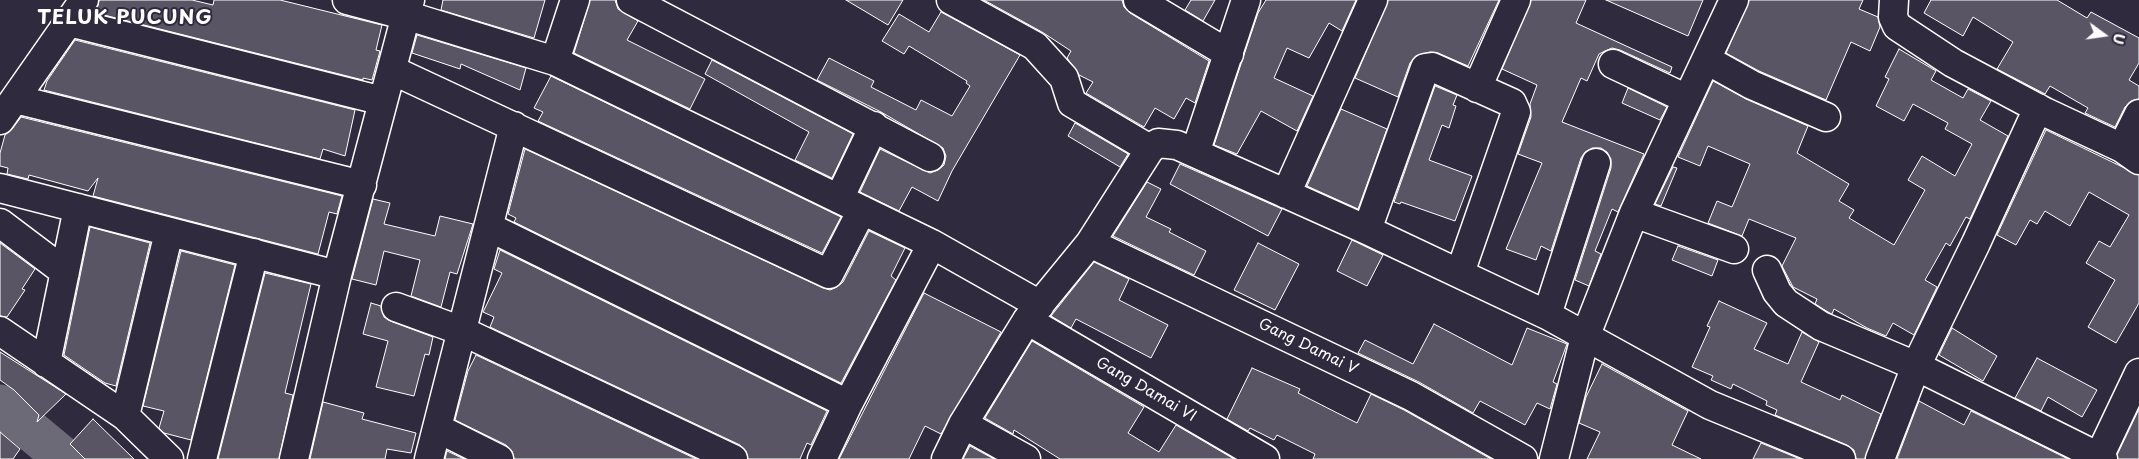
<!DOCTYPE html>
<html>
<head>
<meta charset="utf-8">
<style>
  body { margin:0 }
  #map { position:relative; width:2139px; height:459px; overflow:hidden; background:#2f2a3d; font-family:"Playpen Sans",sans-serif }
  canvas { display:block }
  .north { position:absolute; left:2079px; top:10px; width:50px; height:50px; -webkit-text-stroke:4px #2f2a3d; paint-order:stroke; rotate:104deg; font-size:14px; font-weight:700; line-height:20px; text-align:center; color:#fff }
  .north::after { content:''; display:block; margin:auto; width:18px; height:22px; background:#fff; clip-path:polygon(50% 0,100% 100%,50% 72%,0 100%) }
</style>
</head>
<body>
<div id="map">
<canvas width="2139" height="459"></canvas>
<div class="north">U</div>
</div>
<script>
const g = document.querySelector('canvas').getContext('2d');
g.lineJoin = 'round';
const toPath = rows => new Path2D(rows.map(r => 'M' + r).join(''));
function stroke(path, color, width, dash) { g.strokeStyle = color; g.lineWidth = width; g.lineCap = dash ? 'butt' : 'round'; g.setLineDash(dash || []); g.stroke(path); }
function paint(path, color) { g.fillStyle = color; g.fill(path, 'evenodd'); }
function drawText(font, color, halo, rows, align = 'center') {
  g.font = font + ' "Playpen Sans",sans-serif'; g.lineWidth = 4; g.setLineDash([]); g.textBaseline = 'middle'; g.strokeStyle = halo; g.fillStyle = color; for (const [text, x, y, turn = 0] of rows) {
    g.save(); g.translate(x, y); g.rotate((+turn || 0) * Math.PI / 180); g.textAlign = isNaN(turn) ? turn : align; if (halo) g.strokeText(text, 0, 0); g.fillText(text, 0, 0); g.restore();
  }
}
stroke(toPath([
  [0,405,65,459]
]), '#6d6a77', 41);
const building = toPath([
  [99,0,192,0,213,5,214,0,280,0,382,25,376,50,380,51,372,80,363,78,363,80,96,13,99,0],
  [443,0,545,0,534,38,441,10,443,0],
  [590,0,615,0,618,9,638,21,627,40,705,79,690,109,574,53,590,0],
  [846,0,903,0,888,25,846,0],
  [984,0,1122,0,1124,7,1130,13,1209,61,1195,103,1186,98,1174,119,1155,108,1144,127,1086,93,1093,82,1079,75,1067,58,1071,51,1042,32,984,0],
  [1191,0,1215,0,1203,21,1185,10,1191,0],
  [1266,0,1356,0,1342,31,1329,23,1309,58,1287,48,1274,78,1313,96,1297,131,1261,111,1237,154,1214,145,1258,13,1266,0],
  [1388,0,1499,0,1468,66,1438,53,1430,52,1416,56,1410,63,1398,97,1355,78,1388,0],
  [1531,0,1586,0,1576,23,1672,67,1670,73,1620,50,1612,48,1605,51,1599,54,1587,81,1581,78,1562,122,1644,154,1618,212,1612,209,1595,251,1601,254,1589,286,1575,280,1611,168,1611,159,1607,152,1601,148,1592,148,1585,152,1581,158,1551,251,1541,246,1536,260,1506,249,1542,163,1518,154,1531,117,1530,104,1537,85,1502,69,1531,0],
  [1606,0,1703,0,1688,36,1606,0],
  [1749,0,1863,0,1859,9,1878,17,1880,27,1870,51,1851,42,1826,100,1759,71,1726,53,1749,0],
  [1931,0,2057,0,2087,18,2091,12,2139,38,2139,63,2129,80,2139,86,2139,99,2131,101,2125,107,2115,127,2085,113,2088,108,2050,86,2045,94,1997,69,2013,42,1973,17,1963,36,1924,13,1931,0],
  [941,12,1020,55,952,171,938,201,912,187,899,211,860,192,880,149,930,173,938,170,944,165,946,156,943,148,881,112,817,80,829,58,874,81,871,87,916,110,921,100,952,116,970,86,966,83,967,81,909,46,904,54,882,41,899,14,929,32,941,12],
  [417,35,526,68,520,90,461,64,460,69,412,53,417,35],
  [75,40,355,110,345,156,323,149,320,159,44,90,47,81,75,40],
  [1899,49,1936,71,1931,80,1963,98,1968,89,1991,101,1980,120,2008,136,1970,219,1966,217,1950,246,1946,243,1925,280,1937,287,1914,335,1893,323,1886,336,1867,328,1834,309,1832,314,1828,312,1815,304,1817,299,1793,287,1782,266,1796,238,1749,219,1742,236,1708,223,1717,201,1732,207,1750,164,1708,146,1700,166,1678,157,1713,81,1746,99,1808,126,1797,153,1849,184,1839,201,1854,210,1849,218,1894,245,1925,190,1908,180,1922,156,1955,176,1972,144,1945,129,1948,123,1913,104,1904,121,1876,106,1889,79,1885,77,1899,49],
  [712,60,853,134,832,178,795,160,809,132,705,74,712,60],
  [551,76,841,217,822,253,538,121,543,112,534,108,551,76],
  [1435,86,1457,95,1453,105,1456,106,1449,128,1442,125,1429,160,1472,176,1455,221,1401,202,1400,204,1394,202,1435,86],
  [1628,88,1667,107,1660,120,1622,103,1628,88],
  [1341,109,1387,129,1358,209,1307,186,1341,109],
  [21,117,342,196,337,214,329,212,318,254,93,196,98,178,88,191,29,175,28,179,7,174,8,168,0,166,0,153,5,135,12,129,21,117],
  [1075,123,1128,154,1120,167,1068,136,1075,123],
  [2046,130,2139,175,2139,303,2116,343,2088,327,2115,280,2086,263,2099,241,2110,247,2129,215,2089,192,2070,226,2045,211,2037,224,2030,220,2016,245,1997,235,2046,130],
  [525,149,823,288,830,290,837,287,843,282,869,231,905,248,891,276,896,280,841,383,514,222,516,218,508,214,525,149],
  [1180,164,1282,209,1268,236,1170,184,1180,164],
  [1673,167,1677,168,1661,206,1655,204,1673,167],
  [1147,182,1161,189,1146,217,1171,229,1169,232,1206,251,1194,275,1113,236,1147,182],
  [373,199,390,203,384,224,435,236,440,216,473,224,457,274,450,272,441,307,411,296,420,260,384,251,376,285,352,279,373,199],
  [90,227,150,243,116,386,105,383,64,355,90,227],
  [1352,240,1383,255,1367,286,1337,271,1352,240],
  [0,243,35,269,22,289,25,290,7,317,0,316,0,243],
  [1258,243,1299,264,1275,310,1234,290,1258,243],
  [1678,246,1718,260,1712,276,1672,260,1678,246],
  [500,250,827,411,811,445,807,443,800,459,748,459,746,451,740,445,490,327,494,317,483,312,502,273,494,269,500,250],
  [181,251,235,265,191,440,164,433,159,428,164,411,143,406,181,251],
  [1094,262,1129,279,1119,300,1168,325,1151,358,1076,319,1071,328,1051,316,1094,262],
  [265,273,311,284,285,393,293,395,279,459,218,459,265,273],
  [924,293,1001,332,941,434,925,426,909,459,839,459,924,293],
  [1719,301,1767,323,1754,349,1788,364,1802,332,1819,342,1801,382,1840,400,1842,395,1881,414,1865,459,1856,459,1854,450,1847,445,1775,415,1777,410,1766,405,1767,401,1733,384,1731,389,1711,380,1713,376,1692,367,1710,327,1707,326,1719,301],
  [371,303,381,306,384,317,390,321,433,337,429,355,425,354,414,396,376,387,388,341,363,334,371,303],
  [1434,324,1512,365,1527,328,1567,344,1553,382,1557,384,1550,409,1537,403,1525,425,1480,401,1473,413,1419,382,1358,353,1365,340,1413,364,1434,324],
  [1952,328,1997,356,1983,381,1939,355,1952,328],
  [1032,341,1144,407,1128,433,1159,452,1176,425,1234,459,1060,459,1014,430,1013,434,985,418,1032,341],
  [0,352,66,394,37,422,39,415,14,390,0,380,0,352],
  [476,355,696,459,514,459,512,451,506,445,455,420,468,371,476,355],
  [2037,358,2097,390,2082,417,2048,397,2041,411,2015,398,2037,358],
  [1602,364,1688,411,1672,445,1701,459,1587,459,1600,432,1579,423,1586,397,1602,364],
  [1252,368,1300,389,1298,393,1357,423,1371,394,1404,410,1491,459,1313,459,1315,454,1277,435,1274,440,1250,428,1248,431,1227,419,1252,368],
  [1919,401,1964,425,1971,411,2068,459,1897,459,1919,401],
  [323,402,364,413,362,419,416,433,411,453,387,449,385,459,310,459,323,402],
  [2139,409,2139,459,2118,459,2117,455,2139,409],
  [93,419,134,459,85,459,70,444,93,419],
  [0,432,20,449,13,459,0,459,0,432],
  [1761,443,1800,459,1753,459,1761,443],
  [970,446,994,459,963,459,970,446],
  [447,451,464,459,445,459,447,451]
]);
paint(building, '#595564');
stroke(building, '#fff', 1);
const minor = toPath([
  [347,0,415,18,555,61,932,244,1040,305],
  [631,0,930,157],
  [951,0,1035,46,1064,78,1072,103,1150,149],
  [1138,0,1229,54],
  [1894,0,1893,17,1897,26,1953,63,2045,112,2122,148,2139,160],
  [69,22,383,101],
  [1707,60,1752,85,1826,117],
  [555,61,575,0],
  [1613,64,1687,99],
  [392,70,829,274,862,210],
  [1477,88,1516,0],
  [15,99,362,185],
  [0,120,84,0],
  [2122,148,2139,114],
  [1195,153,1246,0],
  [0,188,337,275],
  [1286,194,1373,0],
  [839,199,874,126],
  [1634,213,1734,249],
  [0,223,65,272],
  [489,227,848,404],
  [1367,230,1425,68,1432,67,1512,103,1516,112,1460,273],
  [1090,243,1411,396,1523,459],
  [1767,270,1777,292,1786,303,1821,326,1916,366,2103,459],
  [396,307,462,331,733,459],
  [1547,315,1596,163],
  [1027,320,1265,459],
  [0,331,125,416,169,459],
  [46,363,78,208],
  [125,416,169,232],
  [963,424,1026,459],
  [437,428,499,459],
  [2099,457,2139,373],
  [202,459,254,253],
  [294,459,337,275,410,0],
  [429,459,514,126],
  [822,459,848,404,932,244],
  [946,459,963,424,1027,320,1090,243,1150,149,1158,143,1177,145,1195,153,1367,230,1547,315,1710,405,1841,459],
  [1554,459,1585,337,1634,213,1734,0],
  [1880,459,1916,366,1976,243,2038,108]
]);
stroke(minor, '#fff', 31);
stroke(minor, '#2f2a3d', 28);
drawText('15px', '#fff', '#2f2a3d', [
  ["Gang Damai V",1308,347,26],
  ["Gang Damai VI",1146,390,30]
]);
g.letterSpacing = '1px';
drawText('bold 20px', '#fff', '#2f2a3d', [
  ["TELUK PUCUNG",125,18]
]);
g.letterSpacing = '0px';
</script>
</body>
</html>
